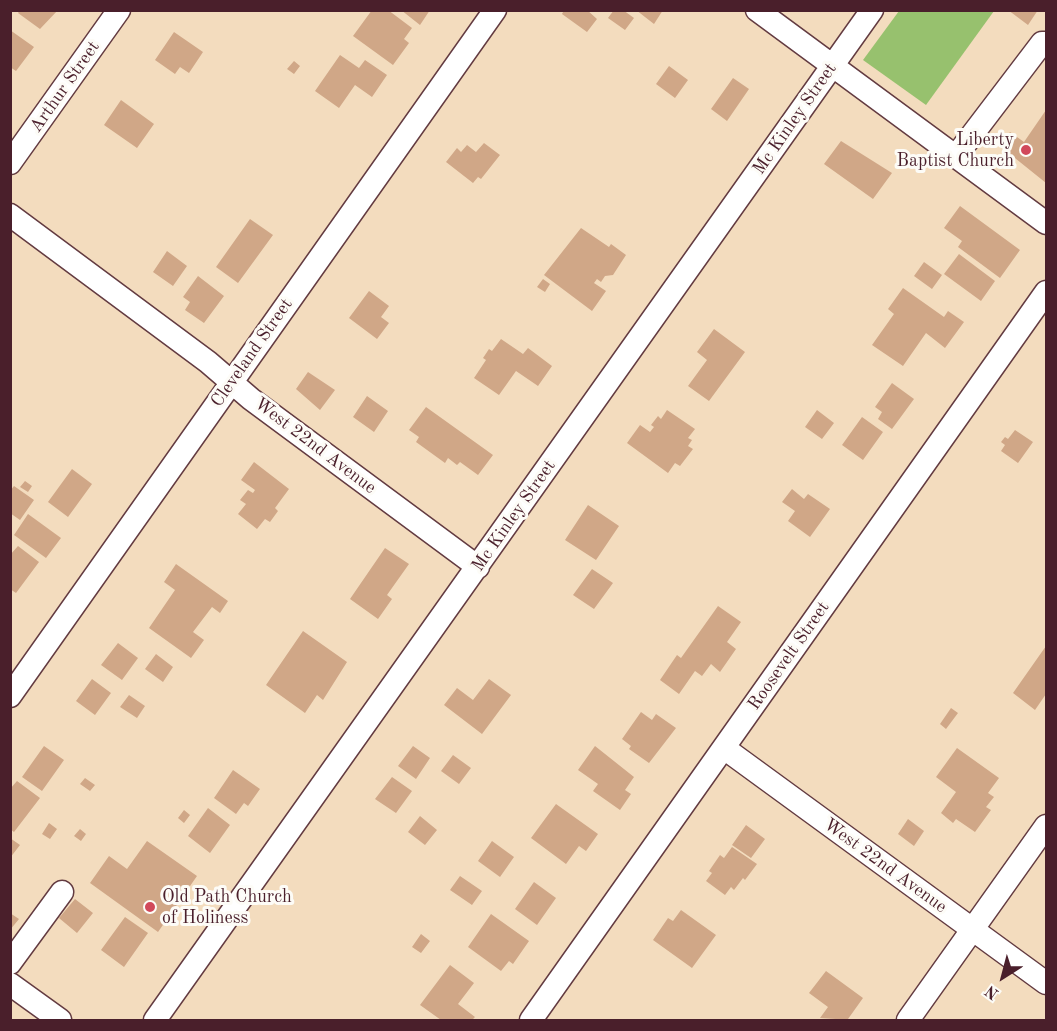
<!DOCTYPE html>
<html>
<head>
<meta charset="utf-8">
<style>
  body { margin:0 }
  #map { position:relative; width:1057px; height:1031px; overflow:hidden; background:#f3dcbe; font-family:"Old Standard TT",serif }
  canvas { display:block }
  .frame { position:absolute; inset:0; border:12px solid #4a1f2b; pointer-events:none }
  .north { position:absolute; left:973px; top:947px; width:60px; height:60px; -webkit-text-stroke:4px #fdfcf7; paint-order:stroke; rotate:216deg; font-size:16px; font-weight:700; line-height:24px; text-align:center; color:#4a1f2b }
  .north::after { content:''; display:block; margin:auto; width:21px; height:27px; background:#4a1f2b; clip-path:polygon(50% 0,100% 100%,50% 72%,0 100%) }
</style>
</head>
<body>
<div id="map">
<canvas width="1057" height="1031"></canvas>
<div class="frame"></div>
<div class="north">N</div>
</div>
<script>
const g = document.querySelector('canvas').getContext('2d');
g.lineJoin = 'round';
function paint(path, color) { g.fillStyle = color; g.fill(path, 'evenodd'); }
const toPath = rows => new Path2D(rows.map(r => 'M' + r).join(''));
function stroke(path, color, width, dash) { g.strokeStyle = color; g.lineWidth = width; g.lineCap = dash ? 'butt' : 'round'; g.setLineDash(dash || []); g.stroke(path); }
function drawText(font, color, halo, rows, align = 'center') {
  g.font = font + ' "Old Standard TT",serif'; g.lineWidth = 6; g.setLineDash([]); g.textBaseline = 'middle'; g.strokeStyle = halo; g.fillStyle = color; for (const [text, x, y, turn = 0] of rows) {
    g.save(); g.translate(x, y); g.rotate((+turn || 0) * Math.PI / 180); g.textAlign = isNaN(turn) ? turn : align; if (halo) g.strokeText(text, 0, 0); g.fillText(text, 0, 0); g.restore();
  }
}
paint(toPath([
  [899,11,994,11,926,105,863,60]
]), '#97c16e');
paint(toPath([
  [20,10,58,10,40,29,18,13],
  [372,10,388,10,412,28,404,39,409,43,393,65,353,36],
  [401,10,430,10,420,25],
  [564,10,587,10,597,19,587,32,562,14],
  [614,10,623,10,634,18,625,30,608,18],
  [636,10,663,10,654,24],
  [1008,10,1038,10,1028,25],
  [10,30,34,47,16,71,10,67],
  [174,32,203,52,189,73,180,67,175,74,155,60],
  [340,55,359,68,365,60,387,75,372,97,355,85,339,108,315,91],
  [294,61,300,66,294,74,287,69],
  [669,66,688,80,675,98,656,84],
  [733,78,749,89,727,121,711,109],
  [121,100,154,124,137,148,104,125],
  [1046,110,1046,183,1000,146,1010,132,1024,142],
  [841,141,892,173,873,199,824,164],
  [484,143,500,155,481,179,478,177,473,183,446,162,457,148,461,152,467,145,476,152],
  [960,206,1020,250,1000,278,958,247,962,241,944,228],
  [250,219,273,235,238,283,216,267],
  [581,228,609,247,611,244,626,255,613,275,605,276,601,282,597,279,594,283,606,291,592,311,544,275],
  [167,251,187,266,173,286,153,272],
  [959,254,995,281,981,301,944,274],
  [924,262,942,275,932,289,914,276],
  [198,276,224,296,204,323,185,310,190,302,183,297],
  [543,279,550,284,545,292,537,287],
  [903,288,944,317,948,311,964,322,945,348,926,333,903,366,872,345,894,314,888,309],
  [369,291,389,306,381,317,389,323,377,339,349,318],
  [714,329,745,352,709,401,688,386,707,360,697,352],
  [501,339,523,354,528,348,552,366,538,386,516,371,499,395,474,378,486,360,483,358,489,349,492,351],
  [308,372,335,390,320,410,296,389],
  [892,383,914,399,892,429,878,419,882,412,875,407],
  [367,396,388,411,374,432,353,417],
  [426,407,493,455,478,475,460,462,457,465,448,458,445,463,416,442,419,437,409,430],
  [667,410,695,429,688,438,692,440,688,446,693,449,680,466,675,463,668,473,627,443,640,425,650,432,654,427,651,425,658,416,661,419],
  [817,410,834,423,822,439,805,427],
  [862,417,883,432,863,460,842,445],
  [1015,430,1033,442,1018,463,1001,451,1005,445,1001,442,1005,437,1008,439],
  [254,462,289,489,275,508,278,511,270,522,265,519,257,529,238,514,246,504,240,500,248,490,253,493,255,490,241,480],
  [72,469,92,484,68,517,48,502],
  [25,481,32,486,28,492,20,487],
  [14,486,34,500,20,520,10,513,10,491],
  [792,489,804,499,808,494,830,509,810,537,788,521,795,511,782,502],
  [588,505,619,526,596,560,565,540],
  [28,514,61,538,46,558,14,535],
  [18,546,39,562,16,593,10,589,10,555],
  [385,548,409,564,387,595,392,599,378,619,350,599],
  [176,564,228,601,220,613,212,607,193,632,204,640,191,658,149,628,175,590,164,582],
  [592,569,613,583,594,609,573,595],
  [718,606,741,622,727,642,736,649,720,672,711,664,702,676,695,671,679,694,660,680,677,655,681,658],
  [303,631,347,662,323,700,317,695,305,713,266,685],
  [118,643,138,658,122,680,101,665],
  [1046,646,1046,694,1035,710,1013,693],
  [156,654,173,667,163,682,145,669],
  [92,679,111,693,95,715,76,701],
  [489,679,511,695,482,734,444,705,457,688,473,700],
  [129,695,145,706,137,718,120,707],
  [951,708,958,713,946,729,940,724],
  [641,712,652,720,656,714,676,728,649,763,629,749,631,746,622,739],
  [44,746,64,760,42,791,22,777],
  [413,746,430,758,416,779,398,766],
  [595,746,634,777,625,790,631,794,620,810,593,791,598,784,578,770],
  [957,748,999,778,988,793,994,797,986,807,991,810,975,832,956,819,953,823,941,813,956,792,936,777],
  [453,755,471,768,459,784,441,771],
  [233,770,260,789,248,806,244,803,236,814,214,798],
  [392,777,412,791,396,813,375,799],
  [85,778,95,785,90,791,80,784],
  [17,781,40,798,14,832,10,829,10,789],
  [556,804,598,834,586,851,579,846,566,864,531,838],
  [208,808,230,825,210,853,188,836],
  [184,810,190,815,184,823,178,818],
  [420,816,437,830,425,845,408,832],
  [908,819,924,831,914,846,898,834],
  [49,823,57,829,50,839,42,834],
  [746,825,765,839,751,858,732,845],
  [80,829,86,834,81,841,74,836],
  [10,838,20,845,10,858],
  [147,841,197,876,158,932,90,883,109,856,127,869],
  [492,841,514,857,500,877,478,861],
  [732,847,757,864,745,880,743,878,734,890,731,887,725,895,706,881,712,873,709,871,720,855,724,858],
  [460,876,482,891,472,905,450,890],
  [534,882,556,898,537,925,515,909],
  [75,899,93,913,77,933,59,918],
  [681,910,716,935,692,968,653,940,668,918,673,921],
  [10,913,19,919,10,930],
  [491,914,529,941,513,964,509,961,501,971,468,947],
  [125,917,148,933,124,967,101,950],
  [421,934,430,941,421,953,412,947],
  [450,965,474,983,458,1004,475,1017,472,1020,441,1020,420,1005],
  [826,971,863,998,848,1019,851,1020,820,1018,828,1007,809,993]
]), '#d0a787');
const minor = toPath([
  [757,10,1046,223],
  [956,156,1042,43,1046,43],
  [10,163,119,10],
  [10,215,208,362,251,399,478,567],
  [10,696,495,10],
  [724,748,1046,983],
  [10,963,62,892],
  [10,984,60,1020],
  [155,1020,872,10],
  [531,1020,1046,292],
  [908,1020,1046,826]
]);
stroke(minor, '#633b41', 25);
stroke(minor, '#fff', 22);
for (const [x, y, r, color] of [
  [1026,150,6,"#d1495b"],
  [150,907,6,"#d1495b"]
]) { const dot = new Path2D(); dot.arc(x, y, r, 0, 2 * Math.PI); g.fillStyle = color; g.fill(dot); stroke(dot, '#fdfcf7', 2); }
drawText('18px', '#4a1f2b', '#fdfcf7', [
  ["Arthur Street",65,87,-55],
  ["Mc Kinley Street",795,119,-55],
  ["Cleveland Street",252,353,-55],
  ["West 22nd Avenue",315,446,37],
  ["Mc Kinley Street",514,516,-55],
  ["Roosevelt Street",789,656,-55],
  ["West 22nd Avenue",885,866,36]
]);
drawText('18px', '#4a1f2b', '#fdfcf7', [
  ["Liberty",1014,140],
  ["Baptist Church",1014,161],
  ["Old Path Church",162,897,"left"],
  ["of Holiness",162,918,"left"]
], 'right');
</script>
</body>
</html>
